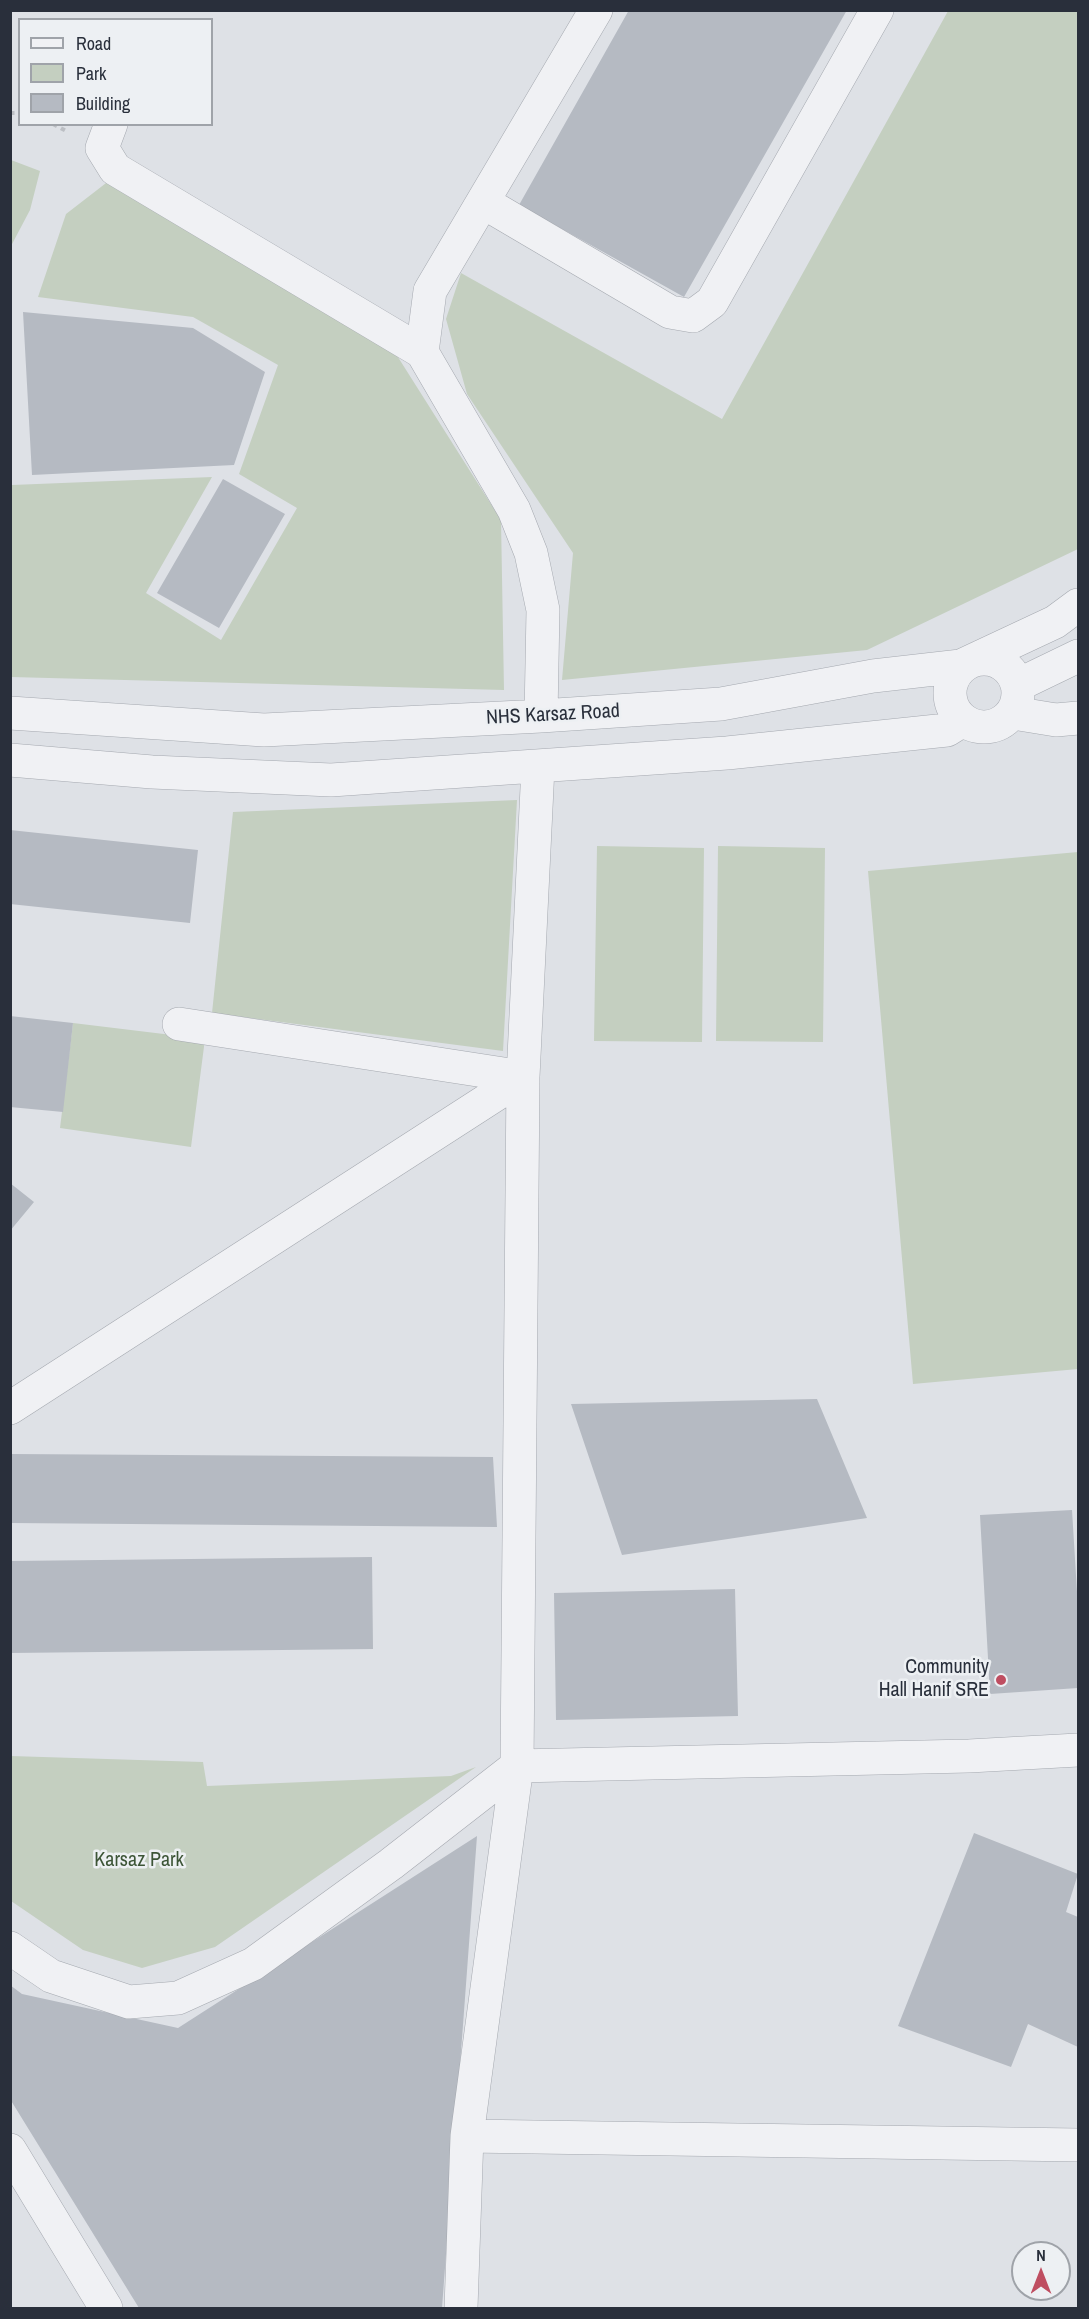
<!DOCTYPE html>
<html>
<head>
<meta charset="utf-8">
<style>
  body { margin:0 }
  #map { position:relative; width:1089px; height:2319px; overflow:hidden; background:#dee1e6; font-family:"Archivo Narrow",sans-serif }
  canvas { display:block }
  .frame { position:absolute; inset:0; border:12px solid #292f3b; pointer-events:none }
  .legend { position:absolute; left:18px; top:18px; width:195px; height:108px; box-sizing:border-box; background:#edf0f3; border:2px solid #9fa3a9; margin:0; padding:8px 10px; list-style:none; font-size:18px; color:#292f3b }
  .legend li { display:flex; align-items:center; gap:12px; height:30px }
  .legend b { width:30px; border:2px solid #9fa3a9 }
  .north { position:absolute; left:1011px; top:2241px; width:60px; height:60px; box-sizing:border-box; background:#edf0f3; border:2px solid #9fa3a9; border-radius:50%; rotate:0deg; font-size:16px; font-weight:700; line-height:24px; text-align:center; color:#292f3b }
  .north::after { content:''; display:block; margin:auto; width:21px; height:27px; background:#bf4e61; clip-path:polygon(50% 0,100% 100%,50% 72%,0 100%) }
</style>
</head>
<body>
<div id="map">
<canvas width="1089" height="2319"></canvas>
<div class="frame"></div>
<ul class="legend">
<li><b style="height:8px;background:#f0f1f4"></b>Road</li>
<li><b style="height:16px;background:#c4cfc0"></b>Park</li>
<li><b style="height:16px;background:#b5bac2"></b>Building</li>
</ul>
<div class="north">N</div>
</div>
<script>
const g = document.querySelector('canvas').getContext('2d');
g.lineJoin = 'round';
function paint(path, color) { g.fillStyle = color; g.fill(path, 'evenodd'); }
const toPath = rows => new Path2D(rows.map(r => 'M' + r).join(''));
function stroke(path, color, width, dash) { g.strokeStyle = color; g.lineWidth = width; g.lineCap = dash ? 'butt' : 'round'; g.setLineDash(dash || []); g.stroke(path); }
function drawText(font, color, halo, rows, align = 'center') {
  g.font = font + ' "Archivo Narrow",sans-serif'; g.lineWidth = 5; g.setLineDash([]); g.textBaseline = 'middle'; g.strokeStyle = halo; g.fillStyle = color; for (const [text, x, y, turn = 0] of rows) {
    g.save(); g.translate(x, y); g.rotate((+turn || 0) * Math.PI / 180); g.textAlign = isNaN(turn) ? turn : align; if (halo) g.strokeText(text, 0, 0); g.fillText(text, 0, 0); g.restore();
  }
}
paint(toPath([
  [948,11,1078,11,1078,549,867,650,562,680,573,553,467,394,446,319,461,273,722,419],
  [11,160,40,171,30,210,11,246],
  [110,180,396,354,501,520,504,690,11,677,12,485,212,477,146,593,221,640,297,508,239,474,278,365,193,317,38,297,66,214],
  [517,800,503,1051,212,1013,233,812],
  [597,846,704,848,702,1042,594,1041],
  [718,846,825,848,823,1042,716,1041],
  [1078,852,1078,1369,913,1384,868,871],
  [73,1023,205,1039,191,1147,60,1128],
  [11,1756,203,1762,207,1786,451,1776,476,1767,215,1947,142,1968,83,1950,11,1901]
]), '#c4cfc0');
paint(toPath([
  [629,10,847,10,684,297,519,205],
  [23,312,193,328,265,372,234,465,32,475],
  [223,479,285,514,219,628,157,593],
  [10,830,198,850,190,923,10,904],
  [10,1016,73,1023,63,1112,10,1107],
  [10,1183,34,1202,10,1231],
  [817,1399,867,1518,622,1555,571,1404],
  [10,1454,493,1457,497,1527,10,1523],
  [1072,1510,1078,1608,1078,1688,990,1694,980,1515],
  [372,1557,373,1649,10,1653,10,1561],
  [735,1589,738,1716,556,1720,554,1593],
  [974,1833,1078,1874,1066,1912,1078,1917,1078,2047,1028,2024,1011,2067,898,2026],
  [477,1836,442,2308,139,2308,10,2099,10,1985,22,1994,178,2028]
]), '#b5bac2');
const minor = toPath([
  [111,124,102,148,115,169,422,352],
  [483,202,670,312,693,316,712,302,877,10],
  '950 693a34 34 0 1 1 68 0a34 34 0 1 1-68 0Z',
  [1018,685,1078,656],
  [10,713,264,730,541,716,721,704,873,676,961,666,1055,622,1078,605],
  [1013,713,1056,720,1078,718],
  [541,716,543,610,531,553,514,510,422,352,430,291,596,10],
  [10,760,152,772,331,780,727,753,947,730,963,720],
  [538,767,523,1077,517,1766,467,2136,1078,2145],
  [179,1024,523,1077],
  [10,1408,523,1077],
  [10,1948,51,1976,129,2002,178,1998,253,1964,391,1864,517,1766,969,1756,1078,1750],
  [10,2150,106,2308],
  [461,2308,467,2136]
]);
stroke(minor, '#a4a8af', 34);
stroke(toPath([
  [10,113,20,113],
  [53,124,68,132]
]), '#bcbfc4', 4, [4.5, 4.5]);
stroke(minor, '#f0f1f4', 33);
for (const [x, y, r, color] of [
  [1001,1680,6,"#bf4e61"]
]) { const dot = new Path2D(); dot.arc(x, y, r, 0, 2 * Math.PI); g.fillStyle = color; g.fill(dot); stroke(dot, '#edf0f3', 2); }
drawText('20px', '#292f3b', '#edf0f3', [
  ["NHS Karsaz Road",553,715,-3]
]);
drawText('20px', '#292f3b', '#edf0f3', [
  ["Community",989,1668],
  ["Hall Hanif SRE",989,1691]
], 'right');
drawText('20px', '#3d5537', '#edf0f3', [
  ["Karsaz Park",139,1861]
]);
</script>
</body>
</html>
